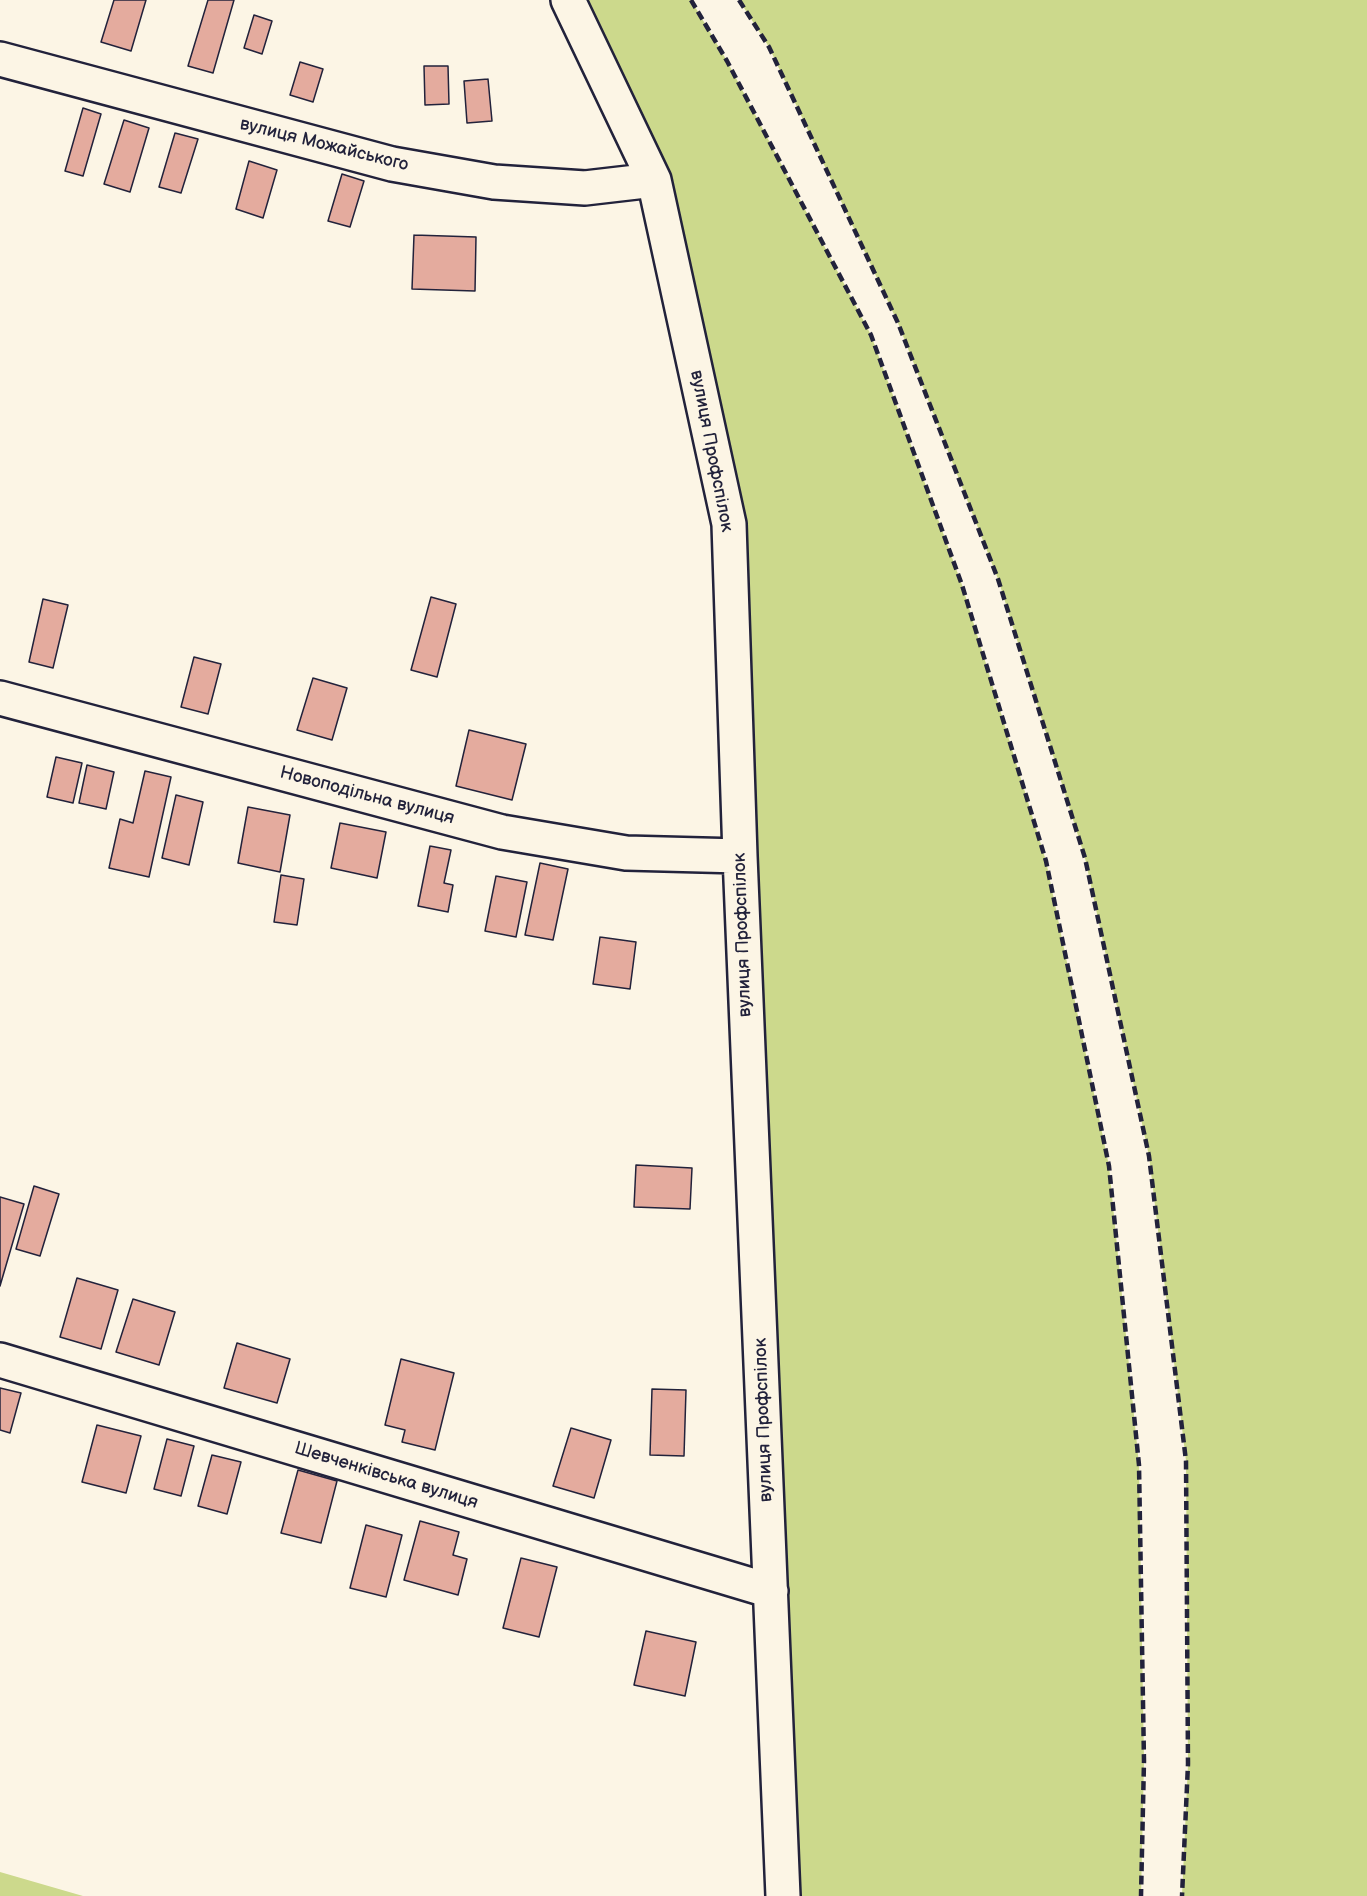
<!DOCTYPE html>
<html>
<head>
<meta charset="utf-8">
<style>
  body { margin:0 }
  canvas { display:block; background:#fcf5e5 }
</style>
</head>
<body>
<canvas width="1367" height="1896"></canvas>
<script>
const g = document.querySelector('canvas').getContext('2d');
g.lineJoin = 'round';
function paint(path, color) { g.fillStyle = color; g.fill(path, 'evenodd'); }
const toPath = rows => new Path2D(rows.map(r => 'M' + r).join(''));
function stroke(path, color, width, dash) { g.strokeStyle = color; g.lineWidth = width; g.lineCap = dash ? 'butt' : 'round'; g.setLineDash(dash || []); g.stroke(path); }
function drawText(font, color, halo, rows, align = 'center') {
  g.font = font + ' "Balsamiq Sans",sans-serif'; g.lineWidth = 4.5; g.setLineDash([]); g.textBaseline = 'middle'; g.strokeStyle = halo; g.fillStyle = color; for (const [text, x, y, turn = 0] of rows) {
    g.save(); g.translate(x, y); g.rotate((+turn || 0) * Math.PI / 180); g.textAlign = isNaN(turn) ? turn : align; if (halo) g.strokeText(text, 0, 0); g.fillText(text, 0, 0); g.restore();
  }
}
paint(toPath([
  [568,0,691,0,727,61,871,335,962,585,1046,861,1109,1166,1139,1465,1144,1761,1141,1896,783,1896,729,524,654,180],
  [739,0,1367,0,1367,1896,1182,1896,1188,1764,1186,1461,1149,1156,1085,858,998,579,898,323,769,47],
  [0,1872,83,1896,0,1896]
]), '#ccd98c');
const building = toPath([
  [114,0,146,0,131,51,101,42,114,0],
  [208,0,234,0,213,73,188,66,208,0],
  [254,15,272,21,262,54,244,48,254,15],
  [300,62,323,69,313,102,290,95,300,62],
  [424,66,448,66,449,104,425,105,424,66],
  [488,79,492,121,467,123,464,81,488,79],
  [83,108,101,114,83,176,65,171,83,108],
  [124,120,149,128,130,192,104,184,124,120],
  [175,133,198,139,181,193,159,187,175,133],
  [249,161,277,170,263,218,236,209,249,161],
  [342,174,364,181,350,227,328,221,342,174],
  [414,235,476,237,475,291,412,289,414,235],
  [431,597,456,604,437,677,411,670,431,597],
  [43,599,68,605,53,668,29,662,43,599],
  [194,657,221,664,208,714,181,707,194,657],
  [313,678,347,688,332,740,297,730,313,678],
  [469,730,526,744,512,800,456,786,469,730],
  [56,757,82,763,73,803,47,797,56,757],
  [87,765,114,772,106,809,79,803,87,765],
  [145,771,171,777,149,877,109,868,120,819,133,823,145,771],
  [176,795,203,802,189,865,162,858,176,795],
  [248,807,290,815,280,872,238,863,248,807],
  [340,823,386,832,377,878,331,868,340,823],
  [430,846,451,850,444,883,453,885,448,912,418,906,430,846],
  [540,863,568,869,553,940,525,935,540,863],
  [281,875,304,879,297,925,274,922,281,875],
  [496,876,527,882,516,937,485,931,496,876],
  [600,937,636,942,630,989,593,984,600,937],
  [636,1165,692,1168,690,1209,634,1207,636,1165],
  [34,1186,59,1194,40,1256,16,1249,34,1186],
  [0,1197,24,1204,0,1286,0,1197],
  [77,1278,118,1290,101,1349,60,1337,77,1278],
  [133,1299,175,1312,159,1365,116,1352,133,1299],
  [237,1343,290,1359,277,1403,224,1388,237,1343],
  [401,1359,454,1373,435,1450,402,1442,405,1430,385,1425,401,1359],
  [0,1388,21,1393,10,1433,0,1430,0,1388],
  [652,1389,686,1390,684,1456,650,1455,652,1389],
  [97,1425,141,1436,126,1493,82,1482,97,1425],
  [571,1428,611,1440,594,1498,553,1486,571,1428],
  [167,1439,194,1446,181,1496,154,1489,167,1439],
  [212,1455,241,1462,227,1514,198,1506,212,1455],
  [298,1470,337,1481,321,1543,281,1533,298,1470],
  [420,1521,459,1532,453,1555,467,1559,458,1595,404,1580,420,1521],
  [366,1525,402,1535,386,1597,350,1588,366,1525],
  [521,1558,557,1567,539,1637,503,1628,521,1558],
  [646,1631,696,1642,685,1696,634,1685,646,1631]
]);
paint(building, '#e4ab9e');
stroke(building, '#22223b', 1.5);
const street = toPath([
  [568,0,654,180,729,524,740,856,783,1896],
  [0,59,392,164,494,182,585,188,654,180],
  [0,698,502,832,626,853,740,856],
  [0,1360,771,1591]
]);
stroke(street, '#22223b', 38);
stroke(street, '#fcf5e5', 33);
stroke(toPath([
  [691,0,727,61,871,335,962,585,1046,861,1109,1166,1139,1465,1144,1761,1141,1896],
  [739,0,769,47,898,323,998,579,1085,858,1149,1156,1186,1461,1188,1764,1182,1896]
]), '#22223b', 4.5, [9, 4.5]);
drawText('18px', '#22223b', '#fcf5e5', [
  ["вулиця Можайського",324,145,14],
  ["вулиця Профспілок",711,451,79],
  ["Новоподільна вулиця",367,796,15],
  ["вулиця Профспілок",743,935,-92],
  ["вулиця Профспілок",764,1420,-92],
  ["Шевченківська вулиця",386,1476,17]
]);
</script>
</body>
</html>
